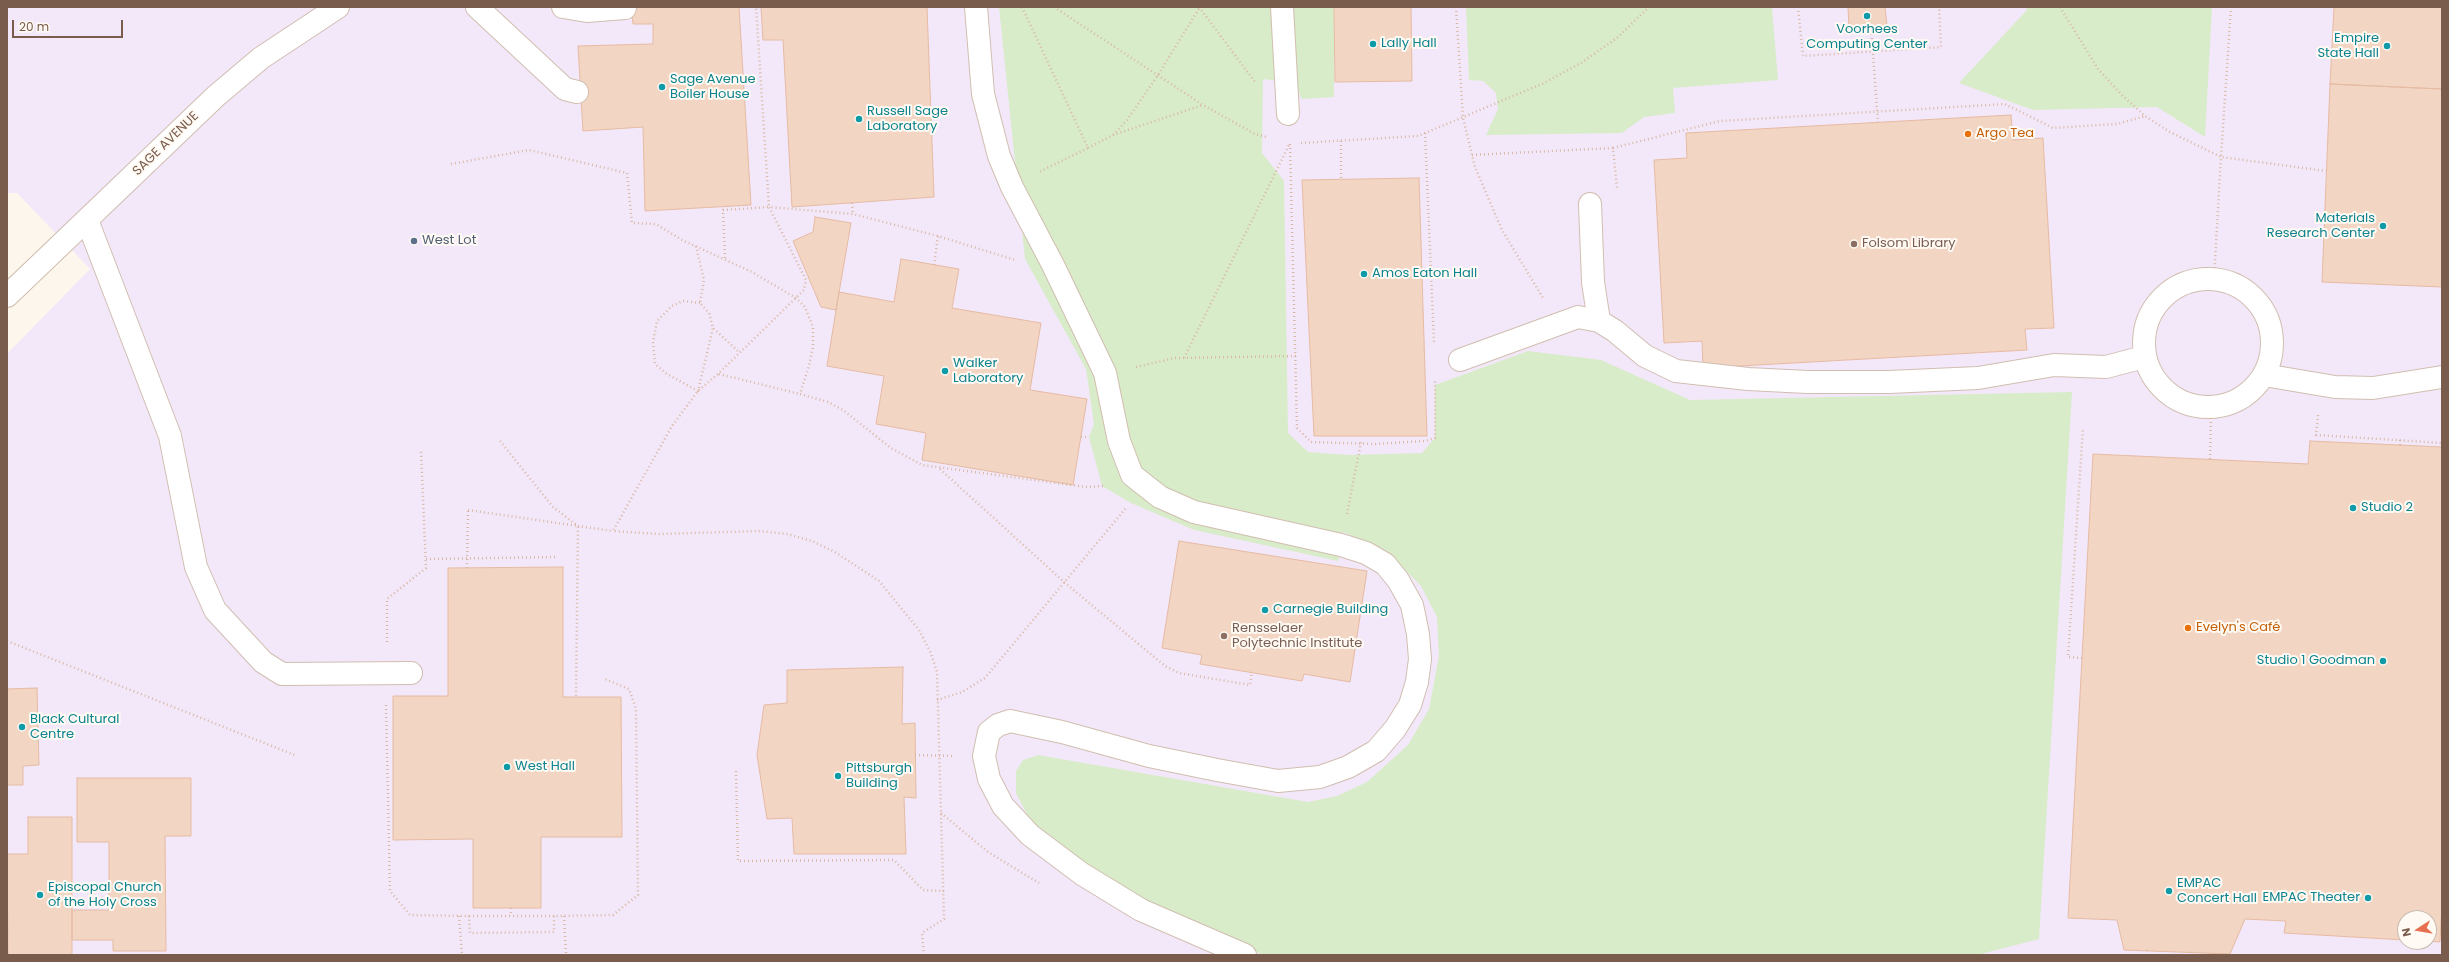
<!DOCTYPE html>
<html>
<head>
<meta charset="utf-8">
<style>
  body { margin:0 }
  #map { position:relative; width:2449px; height:962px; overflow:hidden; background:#fdf6ec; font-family:Poppins,sans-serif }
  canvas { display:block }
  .frame { position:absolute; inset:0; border:8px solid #7a5c4d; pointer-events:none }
  .north { position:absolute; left:2397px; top:910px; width:40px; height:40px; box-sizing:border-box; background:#fffaf3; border:1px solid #cabbb1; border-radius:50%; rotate:258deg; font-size:11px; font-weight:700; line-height:16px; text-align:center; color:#7a5c4d }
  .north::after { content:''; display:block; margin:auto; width:14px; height:18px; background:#e76f51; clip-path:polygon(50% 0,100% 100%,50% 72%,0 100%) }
  .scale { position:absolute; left:12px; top:20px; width:111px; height:18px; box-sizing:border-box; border:2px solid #7a5c4d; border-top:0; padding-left:5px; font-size:12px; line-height:14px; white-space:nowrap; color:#7a5c4d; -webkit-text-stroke:3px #fffaf3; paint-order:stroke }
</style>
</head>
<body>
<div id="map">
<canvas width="2449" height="962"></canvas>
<div class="frame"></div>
<div class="north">N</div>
<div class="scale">20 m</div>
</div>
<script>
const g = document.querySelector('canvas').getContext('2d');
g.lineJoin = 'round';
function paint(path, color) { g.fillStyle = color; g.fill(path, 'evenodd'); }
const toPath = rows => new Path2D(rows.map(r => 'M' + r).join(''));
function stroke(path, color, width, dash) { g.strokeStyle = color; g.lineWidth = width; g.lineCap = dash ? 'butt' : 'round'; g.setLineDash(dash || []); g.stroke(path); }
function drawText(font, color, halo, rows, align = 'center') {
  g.font = font + ' Poppins,sans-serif'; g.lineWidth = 4; g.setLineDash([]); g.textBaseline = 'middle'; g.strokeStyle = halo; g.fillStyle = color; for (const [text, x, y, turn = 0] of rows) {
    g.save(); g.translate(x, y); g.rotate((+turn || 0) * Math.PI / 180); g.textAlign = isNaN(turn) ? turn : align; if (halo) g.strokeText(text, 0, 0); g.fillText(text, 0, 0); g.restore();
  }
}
paint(toPath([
  [7,7,2442,7,2442,955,7,955,7,354,90,269,17,193,7,193],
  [2405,918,2429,918,2429,942,2405,942]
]), '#f3e8fa');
paint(toPath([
  [999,7,1334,7,1334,97,1302,99,1294,83,1263,79,1262,153,1284,181,1288,433,1308,452,1349,455,1422,453,1435,438,1435,385,1528,351,1601,360,1690,400,2072,392,2039,939,1977,955,1263,955,1138,904,1030,820,1016,793,1016,771,1023,760,1038,755,1308,802,1337,796,1367,782,1408,745,1429,709,1439,656,1437,617,1421,586,1385,550,1343,532,1338,561,1194,530,1131,503,1102,486,1089,437,1094,424,1086,369,1025,259],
  [1466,7,1772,7,1778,80,1673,88,1675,113,1644,117,1622,133,1486,135,1498,109,1496,93,1483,81,1469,80],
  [2026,7,2212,7,2205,137,2157,107,2033,110,1959,83,2027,10]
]), '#d8ecc9');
const building = toPath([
  [631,7,739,7,751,205,645,211,643,127,583,131,578,46,653,44,653,24,633,24,631,7],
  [761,7,927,7,934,197,792,207,783,40,763,40,761,7],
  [1334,7,1411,7,1412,81,1335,82,1334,7],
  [1848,7,1885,7,1887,26,1849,28,1848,7],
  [2334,7,2442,7,2442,89,2330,84,2334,7],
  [2330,84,2442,89,2442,287,2322,282,2330,84],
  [2011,115,2013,140,2043,138,2054,328,2025,329,2027,350,1703,368,1702,341,1664,343,1654,160,1687,158,1686,133,2011,115],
  [1419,178,1427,436,1314,436,1302,180,1419,178],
  [815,217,851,223,836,310,821,307,793,241,813,232,815,217],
  [901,259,959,269,952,308,1041,323,1030,390,1087,399,1073,485,922,460,926,433,876,424,884,376,827,366,839,292,894,302,901,259],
  [2310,441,2442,447,2442,904,2440,942,2429,941,2429,918,2405,918,2405,940,2284,933,2286,921,2245,919,2230,954,2124,950,2117,920,2068,918,2093,454,2308,464,2310,441],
  [1179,541,1367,571,1350,682,1304,674,1302,681,1200,664,1202,655,1162,648,1179,541],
  [563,567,563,697,621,697,622,837,541,837,541,908,473,908,473,839,393,840,393,696,448,696,448,568,563,567],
  [903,667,902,724,915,723,916,798,904,797,906,854,794,854,792,818,767,819,757,755,764,705,787,703,787,670,903,667],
  [37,688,39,765,23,766,23,785,7,785,7,689,37,688],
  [77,778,191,778,191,836,165,836,166,951,113,951,113,940,72,940,72,910,109,910,109,842,77,842,77,778],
  [28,817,72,817,72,955,8,955,7,854,28,854,28,817]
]);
paint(building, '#f3d5c3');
stroke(building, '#e6bba3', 1);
const minor = toPath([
  [477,7,565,89,577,92],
  [563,7,587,11,625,8],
  [976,7,983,94,999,156,1012,187,1053,265,1105,373,1119,441,1132,475,1160,497,1194,512,1341,545,1366,553,1385,564,1398,580,1412,605,1418,634,1420,659,1417,682,1410,705,1395,729,1376,751,1348,767,1320,777,1278,781,1217,770,1149,756,1062,732,1010,721,998,725,989,732,984,756,989,779,1003,806,1030,835,1082,874,1141,910,1245,955],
  [1282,7,1288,114],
  [1590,204,1593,282,1599,321],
  [87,220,170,436,196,567,215,610,263,662,282,674,411,673],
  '2144 343a64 64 0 1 1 128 0a64 64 0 1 1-128 0Z',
  [7,296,216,96,261,58,338,7],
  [1460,360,1578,317,1599,321,1615,331,1645,356,1676,371,1748,379,1807,382,1889,382,1978,378,2054,365,2106,367,2144,357],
  [2264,375,2335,387,2373,388,2442,377]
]);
stroke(minor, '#d1beb0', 24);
stroke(toPath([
  [1022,7,1088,148,1039,172],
  [1054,7,1203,105,1255,134,1267,137],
  [1199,7,1255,82],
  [1456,7,1463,118,1475,167,1502,230,1543,298],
  [1798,7,1803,56,1941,47,1939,7],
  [2060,7,2098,69,2123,96,2145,116,2170,132,2221,157,2214,279],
  [2231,7,2221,157,2326,171],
  [1871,26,1878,123],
  [1425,133,1434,342],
  [1113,135,1127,120,1158,75,1200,7],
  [1341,141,1341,179],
  [1301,143,1418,136,1544,83,1581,63,1617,38,1649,7],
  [1290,144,1297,428,1311,442,1376,444,1425,441,1435,438,1435,379],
  [1088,148,1113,135,1203,105],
  [1613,148,1720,121,2005,104,2053,128,2117,124,2145,116],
  [1472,155,1613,148,1617,188],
  [451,164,529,150,627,173,632,223,656,224,682,240,752,272,796,298,805,307,813,327,813,347,809,366,800,394,828,402,843,410,891,448,922,465,1086,487,1103,486],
  [852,203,853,214],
  [696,246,704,280,700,303,709,313,713,328,740,353],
  [725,258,723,210,769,207,756,7],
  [934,265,938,236],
  [700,303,683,301,672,306,657,321,653,342,655,364,667,374,698,391,713,328],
  [1184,358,1289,145],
  [1136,367,1175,358,1296,356],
  [719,374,800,394],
  [2318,415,2316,435,2442,443],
  [1081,437,1086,437],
  [500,441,553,507,578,526,613,531],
  [2400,445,2400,440],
  [2210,459,2211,408],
  [940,469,1064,582,1165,666,1179,673,1250,685,1252,672],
  [468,510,578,526,576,697],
  [1347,514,1361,442],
  [426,559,557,557],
  [7,641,297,756],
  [387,642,387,599,426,568,421,450],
  [2082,658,2068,657,2083,428],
  [937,700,962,692,985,678,1126,508],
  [386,705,390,891,410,915,469,916,470,933,554,932,554,916,613,915,638,895,636,709,629,689,605,679],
  [915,755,953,756],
  [736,771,738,861,894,860,923,890,944,891],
  [941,813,988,852,1039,883],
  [511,908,511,916],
  [459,916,462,955],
  [469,916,554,916],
  [564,916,566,955],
  [924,955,922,933,944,919,937,672,930,651,919,630,879,581,835,552,812,541,787,534,760,531,659,534,613,531,672,426,698,391,718,374,804,290,806,280,769,207,853,214,938,236,1015,260],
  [2147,955,2147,950]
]), '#d9b8a5', 2.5, [1, 3]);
stroke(minor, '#fff', 22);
stroke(toPath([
  [467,568,468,510]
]), '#d9b8a5', 2.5, [1, 3]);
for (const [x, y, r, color] of [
  [1867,16,4,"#0f9aa8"],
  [1373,44,4,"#0f9aa8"],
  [2387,46,4,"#0f9aa8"],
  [662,87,4,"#0f9aa8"],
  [859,119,4,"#0f9aa8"],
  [1968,134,4,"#e8710a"],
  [2383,226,4,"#0f9aa8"],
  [414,241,4,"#5c6f8a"],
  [1854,244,4,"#8d6e63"],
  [1364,274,4,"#0f9aa8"],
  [945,371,4,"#0f9aa8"],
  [2353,508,4,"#0f9aa8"],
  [1265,610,4,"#0f9aa8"],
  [2188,628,4,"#e8710a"],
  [1224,636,4,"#8d6e63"],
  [2383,661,4,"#0f9aa8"],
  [22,727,4,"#0f9aa8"],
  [507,767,4,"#0f9aa8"],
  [838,776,4,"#0f9aa8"],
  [2169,891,4,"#0f9aa8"],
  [40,895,4,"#0f9aa8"],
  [2368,898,4,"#0f9aa8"]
]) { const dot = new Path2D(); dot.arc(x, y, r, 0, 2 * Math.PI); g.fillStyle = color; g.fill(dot); stroke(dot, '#fffaf3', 1.5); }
drawText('13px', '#0d838f', '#fffaf3', [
  ["Voorhees",1867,30,"center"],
  ["Computing Center",1867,45,"center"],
  ["Empire",2379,39,"right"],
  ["State Hall",2379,54,"right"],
  ["Lally Hall",1381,44],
  ["Sage Avenue",670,80],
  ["Boiler House",670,95],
  ["Russell Sage",867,112],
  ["Laboratory",867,127],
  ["Materials",2375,219,"right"],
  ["Research Center",2375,234,"right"],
  ["Amos Eaton Hall",1372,274],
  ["Walker",953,364],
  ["Laboratory",953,379],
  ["Studio 2",2361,508],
  ["Carnegie Building",1273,610],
  ["Studio 1 Goodman",2375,661,"right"],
  ["Black Cultural",30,720],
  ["Centre",30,735],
  ["West Hall",515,767],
  ["Pittsburgh",846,769],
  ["Building",846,784],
  ["EMPAC",2177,884],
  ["Concert Hall",2177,899],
  ["Episcopal Church",48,888],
  ["of the Holy Cross",48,903],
  ["EMPAC Theater",2360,898,"right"]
], 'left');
drawText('13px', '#c56008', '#fffaf3', [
  ["Argo Tea",1976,134],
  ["Evelyn's Café",2196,628]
], 'left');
drawText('13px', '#7a5c4d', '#fffaf3', [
  ["SAGE AVENUE",166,144,-44]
]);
drawText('13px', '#4e5e75', '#fffaf3', [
  ["West Lot",422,241]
], 'left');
drawText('13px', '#785e54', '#fffaf3', [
  ["Folsom Library",1862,244],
  ["Rensselaer",1232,629],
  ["Polytechnic Institute",1232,644]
], 'left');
</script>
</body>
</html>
